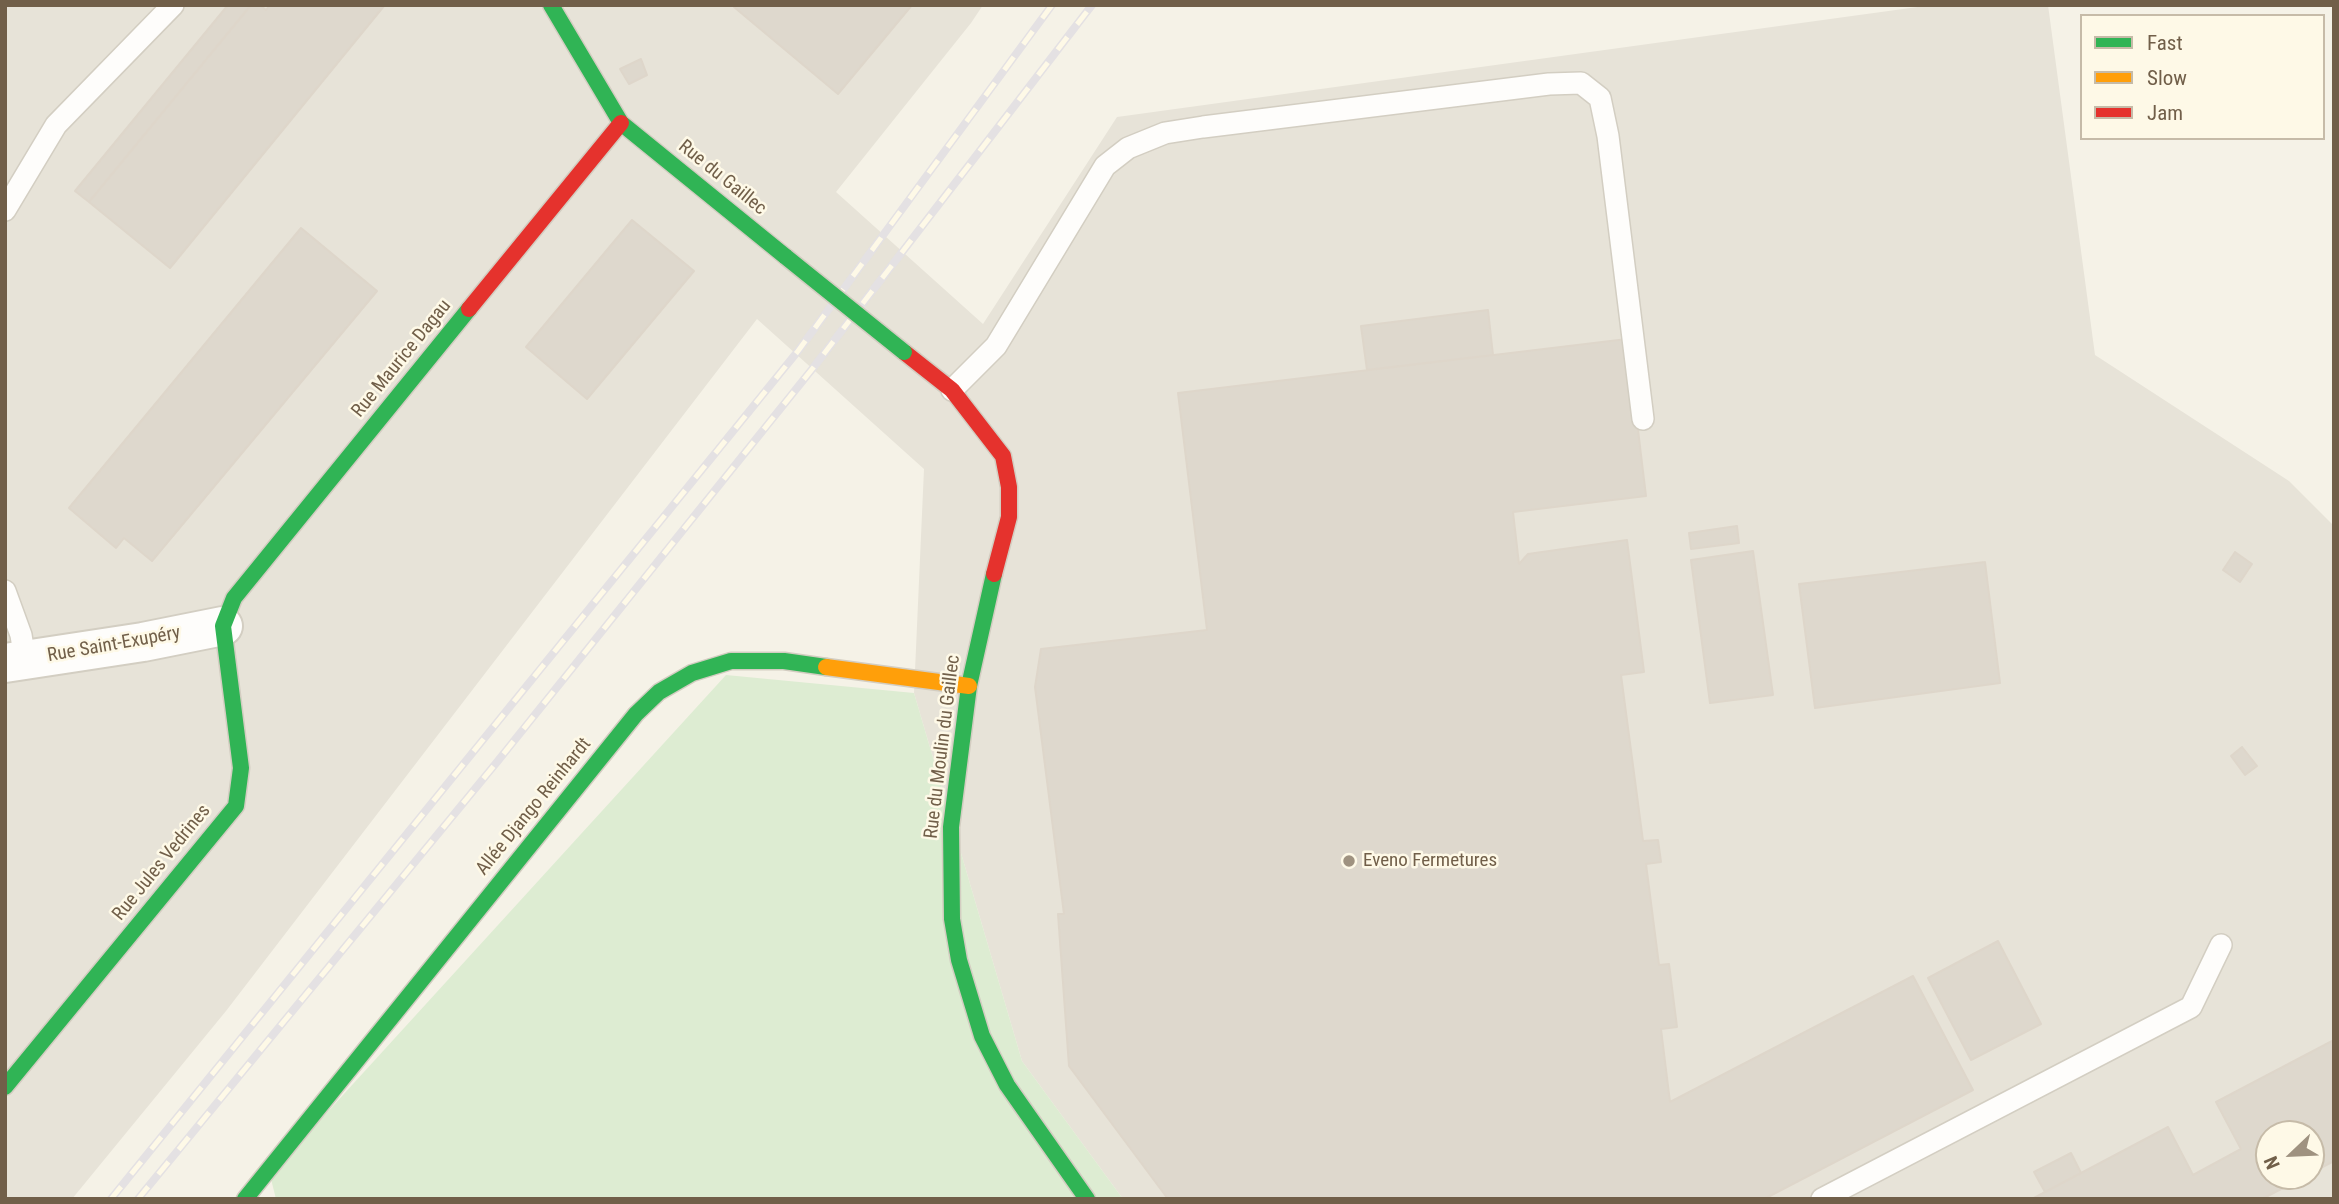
<!DOCTYPE html>
<html>
<head>
<meta charset="utf-8">
<style>
  body { margin:0 }
  #map { position:relative; width:2339px; height:1204px; overflow:hidden; background:#f5f2e7; font-family:"Roboto Condensed",sans-serif }
  canvas { display:block }
  .frame { position:absolute; inset:0; border:7px solid #715f49; pointer-events:none }
  .legend { position:absolute; left:2080px; top:14px; width:245px; height:126px; box-sizing:border-box; background:#fef9e7; border:2px solid #c6bba8; margin:0; padding:9px 12px; list-style:none; font-size:21px; color:#715f49 }
  .legend li { display:flex; align-items:center; gap:14px; height:35px }
  .legend b { width:35px; border:2px solid #c6bba8 }
  .north { position:absolute; left:2255px; top:1120px; width:70px; height:70px; box-sizing:border-box; background:#fef9e7; border:2px solid #c6bba8; border-radius:50%; rotate:247deg; font-size:19px; font-weight:700; line-height:28px; text-align:center; color:#715f49 }
  .north::after { content:''; display:block; margin:auto; width:24px; height:32px; background:#9f9280; clip-path:polygon(50% 0,100% 100%,50% 72%,0 100%) }
</style>
</head>
<body>
<div id="map">
<canvas width="2339" height="1204"></canvas>
<div class="frame"></div>
<ul class="legend">
<li><b style="height:9px;background:#30b455"></b>Fast</li>
<li><b style="height:9px;background:#ff9f0a"></b>Slow</li>
<li><b style="height:9px;background:#e5322d"></b>Jam</li>
</ul>
<div class="north">N</div>
</div>
<script>
const g = document.querySelector('canvas').getContext('2d');
g.lineJoin = 'round';
function paint(path, color) { g.fillStyle = color; g.fill(path, 'evenodd'); }
const toPath = rows => new Path2D(rows.map(r => 'M' + r).join(''));
function stroke(path, color, width, dash) { g.strokeStyle = color; g.lineWidth = width; g.lineCap = dash ? 'butt' : 'round'; g.setLineDash(dash || []); g.stroke(path); }
function drawText(font, color, halo, rows, align = 'center') {
  g.font = font + ' "Roboto Condensed",sans-serif'; g.lineWidth = 5; g.setLineDash([]); g.textBaseline = 'middle'; g.strokeStyle = halo; g.fillStyle = color; for (const [text, x, y, turn = 0] of rows) {
    g.save(); g.translate(x, y); g.rotate((+turn || 0) * Math.PI / 180); g.textAlign = isNaN(turn) ? turn : align; if (halo) g.strokeText(text, 0, 0); g.fillText(text, 0, 0); g.restore();
  }
}
paint(toPath([
  [5,5,983,5,971,23,836,192,983,324,1117,117,1932,5,2048,5,2095,355,2289,481,2334,526,2334,1199,1123,1199,1022,1061,914,693,924,469,757,319,226,1011,72,1199,5,1199],
  [2269,1134,2311,1134,2311,1176,2269,1176]
]), '#e7e3d8');
paint(toPath([
  [726,675,914,693,1022,1061,1123,1199,276,1199,270,1175]
]), '#ddecd2');
const building = toPath([
  [228,5,251,5,89,202,75,191,228,5],
  [251,5,260,5,266,10,270,5,384,6,170,268,89,202,251,5],
  [735,5,912,5,838,94,734,7,735,5],
  [641,59,647,75,629,84,620,69,641,59],
  [632,220,694,271,587,399,526,347,632,220],
  [301,228,377,291,152,561,124,538,116,548,69,508,301,228],
  [1488,310,1493,355,1367,370,1361,326,1488,310],
  [1627,339,1646,496,1513,512,1519,564,1528,554,1627,540,1644,672,1621,675,1643,841,1658,840,1661,862,1646,864,1659,965,1669,964,1677,1027,1661,1029,1670,1102,1913,976,1973,1090,1764,1199,1168,1199,1069,1066,1058,914,1064,914,1035,687,1041,649,1207,630,1178,393,1627,339],
  [1737,526,1739,543,1691,549,1689,533,1737,526],
  [1753,551,1773,695,1710,703,1691,560,1753,551],
  [2235,552,2252,564,2240,582,2223,570,2235,552],
  [1985,562,2000,683,1815,708,1799,584,1985,562],
  [2242,747,2257,766,2245,775,2231,756,2242,747],
  [1998,941,2041,1024,1971,1060,1928,978,1998,941],
  [2334,1040,2334,1161,2311,1173,2311,1134,2269,1134,2269,1176,2306,1176,2262,1199,2032,1199,2168,1127,2193,1175,2241,1149,2216,1102,2334,1040],
  [2071,1153,2081,1173,2045,1192,2034,1172,2071,1153]
]);
paint(building, '#ded8cd');
stroke(building, '#ded6ca', 2);
const lane = toPath([
  [5,210,56,125,173,5],
  [952,390,996,346,1105,166,1128,148,1165,133,1203,127,1549,84,1581,83,1600,98,1608,136,1643,419],
  [5,591,21,635,25,660],
  [1822,1199,2191,1007,2221,945]
]);
const street = toPath([
  [5,663,143,642,223,626]
]);
const fast = toPath([
  [551,5,621,123,786,257],
  [994,574,969,686,951,827,952,919,959,960,982,1036,1007,1085,1087,1199],
  [5,1087,236,806,241,768,223,626,234,598,469,309],
  [245,1199,636,714,659,692,692,673,731,661,784,661,826,667]
]);
const slow = toPath([
  [826,667,969,686]
]);
const jam = toPath([
  [469,309,621,123],
  [904,352,952,390,1003,456,1009,487,1009,517,994,574]
]);
stroke(lane, '#d3cec2', 24);
stroke(street, '#d3cec2', 42);
stroke(fast, '#d3cdc1', 19);
stroke(slow, '#d3cdc1', 19);
stroke(jam, '#d3cdc1', 19);
stroke(lane, '#fefdfb', 21);
stroke(street, '#fefdfb', 38);
stroke(fast, '#30b455', 16);
stroke(slow, '#ff9f0a', 16);
stroke(jam, '#e5322d', 16);
const rail = toPath([
  [111,1199,798,351,1052,5],
  [138,1199,497,762,813,368,1092,5]
]);
stroke(rail, '#e4e1e3', 8);
stroke(rail, '#fef9e7', 5, [16]);
const fastBridge = toPath([
  [786,257,904,352]
]);
stroke(fastBridge, '#d3cdc1', 19, []);
stroke(fastBridge, '#30b455', 16);
for (const [x, y, r, color] of [
  [1349,861,7,"#9f9280"]
]) { const dot = new Path2D(); dot.arc(x, y, r, 0, 2 * Math.PI); g.fillStyle = color; g.fill(dot); stroke(dot, '#fef9e7', 2.5); }
drawText('19px', '#715f49', '#fef9e7', [
  ["Rue du Gaillec",722,178,39],
  ["Rue Maurice Dagau",402,359,-51],
  ["Rue Saint-Exupéry",114,645,-10],
  ["Rue du Moulin du Gaillec",943,747,-83],
  ["Allée Django Reinhardt",534,807,-51],
  ["Rue Jules Vedrines",162,863,-51]
]);
drawText('19px', '#715f49', '#fef9e7', [
  ["Eveno Fermetures",1363,861]
], 'left');
</script>
</body>
</html>
